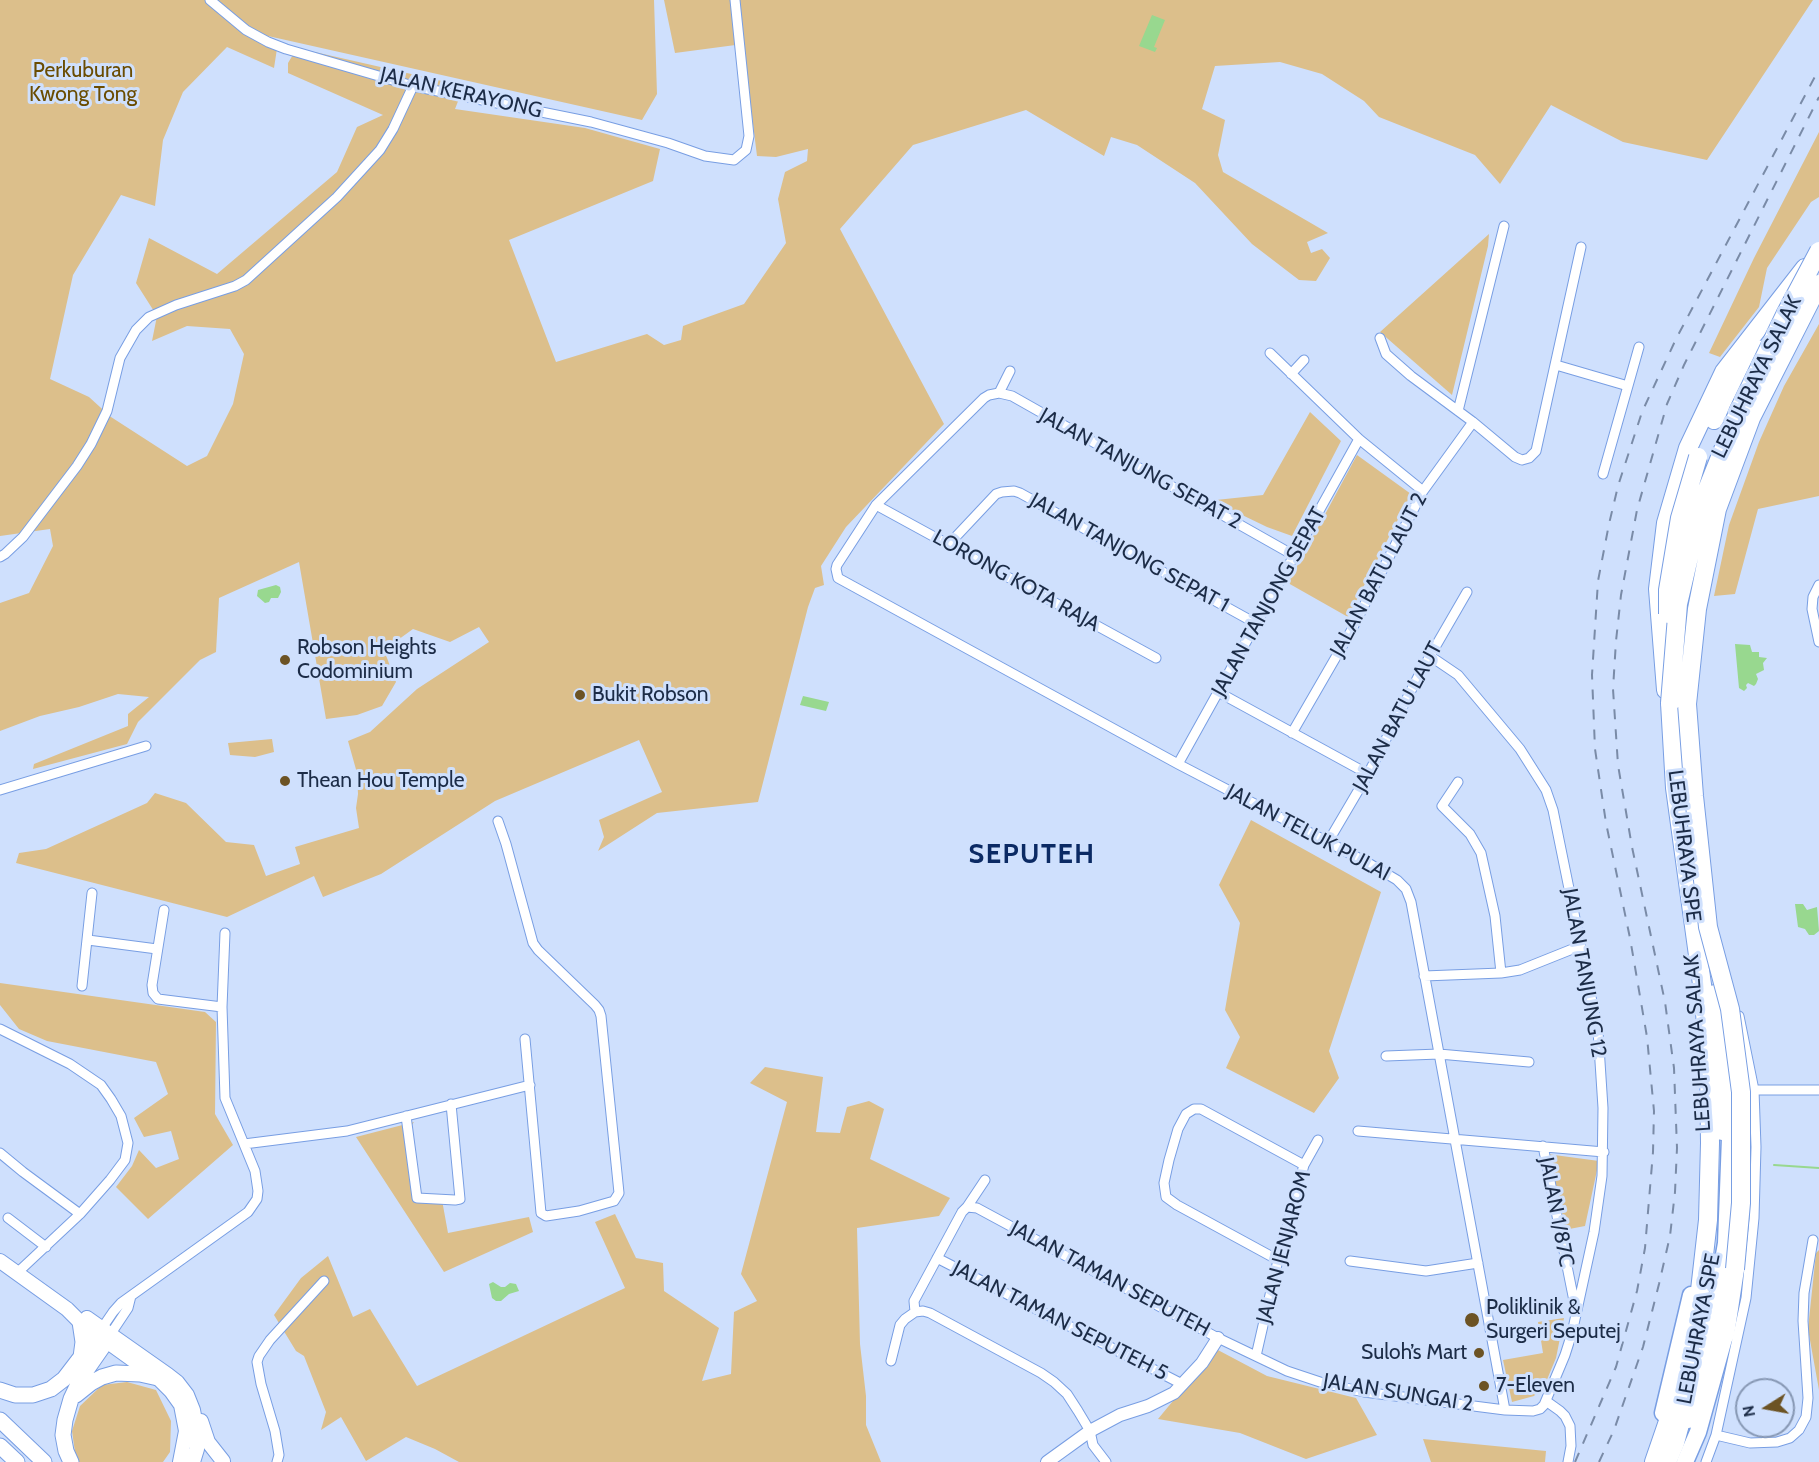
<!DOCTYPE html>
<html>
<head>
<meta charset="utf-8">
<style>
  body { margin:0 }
  #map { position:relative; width:1819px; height:1462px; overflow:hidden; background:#cfe0fd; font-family:Cabin,sans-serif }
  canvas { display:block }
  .north { position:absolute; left:1735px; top:1378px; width:60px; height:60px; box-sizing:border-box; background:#cfe0fd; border:2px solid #8798b4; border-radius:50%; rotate:259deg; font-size:16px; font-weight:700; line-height:24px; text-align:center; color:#1c2c47 }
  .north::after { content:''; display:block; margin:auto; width:21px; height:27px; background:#6c5324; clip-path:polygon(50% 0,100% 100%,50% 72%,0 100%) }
</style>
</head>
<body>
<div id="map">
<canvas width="1819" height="1462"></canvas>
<div class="north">N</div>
</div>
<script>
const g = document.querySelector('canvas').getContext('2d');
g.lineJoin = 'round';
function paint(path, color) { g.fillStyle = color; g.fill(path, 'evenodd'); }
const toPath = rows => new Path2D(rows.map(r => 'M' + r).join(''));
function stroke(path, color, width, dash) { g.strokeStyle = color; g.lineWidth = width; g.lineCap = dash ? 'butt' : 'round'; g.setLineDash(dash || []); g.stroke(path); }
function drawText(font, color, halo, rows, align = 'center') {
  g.font = font + ' Cabin,sans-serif'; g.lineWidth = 6; g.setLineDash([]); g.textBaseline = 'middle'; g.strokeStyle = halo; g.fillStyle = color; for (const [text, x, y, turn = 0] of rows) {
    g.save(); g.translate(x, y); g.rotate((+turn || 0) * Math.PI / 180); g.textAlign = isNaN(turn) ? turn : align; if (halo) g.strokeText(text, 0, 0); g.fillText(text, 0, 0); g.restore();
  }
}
paint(toPath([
  [0,0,654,0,657,94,642,120,268,36,278,42,274,68,227,47,183,92,163,140,155,206,121,195,73,275,50,379,89,397,111,417,187,466,207,456,233,404,244,354,230,329,187,326,152,341,157,316,136,283,149,238,217,274,337,172,357,127,383,115,288,73,288,63,297,48,464,86,455,109,585,128,660,149,653,181,509,240,556,362,647,334,664,345,681,340,683,326,744,304,786,243,778,199,785,172,807,161,808,149,776,157,757,156,743,44,675,53,664,0,1813,0,1707,160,1623,142,1551,105,1500,184,1475,155,1379,117,1364,101,1322,74,1280,62,1215,66,1202,109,1225,120,1218,155,1223,172,1328,233,1307,242,1311,253,1322,249,1330,258,1316,281,1299,280,1252,244,1195,183,1137,145,1111,137,1104,156,1026,110,913,145,840,229,944,424,846,527,821,566,824,585,815,588,808,607,758,802,657,813,598,851,604,837,599,820,662,792,639,740,495,801,381,874,323,897,314,876,227,917,16,863,19,853,46,849,147,803,155,793,186,803,226,842,254,845,266,876,300,864,295,847,359,828,356,808,358,794,357,773,348,741,370,732,417,689,489,642,479,627,450,642,413,629,384,650,396,682,382,706,357,715,326,719,299,562,219,598,216,652,200,660,138,722,127,744,33,769,34,764,128,726,128,714,149,697,118,694,79,707,40,716,0,731,0,603,29,593,53,546,50,529,0,536],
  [1819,132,1819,197,1811,202,1767,268,1759,307,1720,357,1709,353,1754,258],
  [1489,234,1488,246,1452,395,1380,332],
  [1819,324,1819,496,1758,509,1735,594,1714,596,1729,525,1759,442,1784,386],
  [1310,412,1341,441,1292,536,1267,527,1238,513,1216,500,1263,495],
  [1357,455,1411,494,1348,617,1288,583],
  [272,739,274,752,255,757,230,755,228,743],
  [1251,820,1381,892,1329,1051,1339,1078,1314,1113,1226,1068,1240,1037,1225,1010,1240,923,1219,885],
  [0,983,205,1012,216,1022,215,1114,233,1145,148,1219,116,1187,132,1166,139,1150,156,1168,179,1159,171,1131,144,1137,134,1118,168,1094,156,1062,47,1041,19,1029,0,1005],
  [765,1067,823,1077,816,1132,840,1133,847,1107,869,1101,884,1109,870,1159,950,1198,939,1216,857,1228,860,1344,866,1396,866,1425,881,1462,459,1462,435,1449,406,1437,366,1461,341,1417,321,1430,326,1412,304,1356,296,1351,274,1315,301,1278,328,1256,353,1317,370,1309,417,1386,625,1288,595,1222,615,1214,636,1258,663,1263,664,1291,719,1328,702,1381,731,1374,734,1312,757,1301,741,1274,787,1102,750,1083],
  [414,1122,405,1135,416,1203,442,1200,448,1233,529,1217,533,1232,444,1272,356,1137],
  [1547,1154,1599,1161,1585,1226,1564,1230],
  [1819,1250,1819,1390,1808,1329,1816,1253],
  [1564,1318,1556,1358,1546,1382,1534,1396,1512,1402,1503,1360,1543,1353,1538,1322],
  [1216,1349,1267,1376,1356,1398,1377,1435,1306,1459,1240,1433,1158,1419],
  [127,1382,156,1390,171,1421,170,1452,163,1462,79,1462,76,1459,72,1431,80,1406,102,1385],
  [1423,1439,1546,1451,1545,1462,1431,1462]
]), '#dcbf8b');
paint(toPath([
  [1152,15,1165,20,1154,47,1157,48,1155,52,1139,46],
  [276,585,280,587,281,592,278,598,271,598,269,602,265,603,257,596,258,590],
  [1735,644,1750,645,1752,652,1759,652,1759,657,1767,658,1763,663,1764,670,1756,674,1758,679,1756,684,1754,686,1748,683,1746,685,1747,688,1744,691,1739,688],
  [803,696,829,702,826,711,800,705],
  [1795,904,1803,904,1807,910,1817,907,1819,931,1814,935,1809,935,1805,929,1798,927],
  [493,1282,501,1287,505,1287,510,1283,516,1284,519,1291,509,1294,501,1301,496,1301,492,1298,489,1284]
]), '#98d88f');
stroke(toPath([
  [1774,1165,1819,1168]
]), '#98d88f', 2);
const minor = toPath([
  [210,0,246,30,268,42,286,49,413,86,591,122,668,143,705,156,734,160,746,150,749,136,735,0],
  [1380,338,1386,354,1411,376,1473,422,1515,457,1522,460,1529,458,1536,451,1581,247],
  [1270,353,1359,439,1423,491],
  [1556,365,1628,386],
  [1291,374,1304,360],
  [999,393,1010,371],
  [1458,411,1504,226],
  [1603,474,1639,347],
  [876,505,1156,658],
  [949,544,996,494,1002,492,1014,491,1020,493,1257,624],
  [1295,556,1012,396,999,393,989,395,984,398,876,505,837,565,836,569,838,578,1178,764,1370,864,1397,880,1406,889,1411,902,1505,1410],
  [0,557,5,554,23,537,77,466,91,444,107,411,120,358,136,330,149,317,176,305,235,286,246,280,337,197,380,150,393,129,413,86],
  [1819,585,1813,597,1812,609,1819,642],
  [1218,692,1368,774],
  [1292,733,1351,631,1423,491,1473,422],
  [1178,764,1359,439],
  [1458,782,1442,806,1470,834,1481,853,1495,916,1501,973],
  [0,790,146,746],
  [498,821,506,844,533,943,538,950,595,1005,599,1010,601,1016,619,1193,614,1201,579,1211,546,1216,541,1213,525,1039],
  [1328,842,1368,774,1419,675,1467,592],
  [164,910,152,985,153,993,158,999,222,1007],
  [88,940,157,949],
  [1424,976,1501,973,1520,970,1580,946],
  [82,986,92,893],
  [0,1029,70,1064,101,1085,111,1099,121,1116,128,1143,125,1160,110,1180,80,1214,17,1273],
  [1386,1056,1439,1054,1529,1062],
  [1754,1090,1819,1090],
  [406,1116,417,1198,455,1200,460,1199,451,1104],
  [1358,1131,1604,1152],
  [244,1144,347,1131,530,1085],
  [1543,1146,1576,1311],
  [0,1153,23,1172,80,1214],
  [967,1207,977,1208,1218,1338,1287,1371,1323,1383,1364,1392,1505,1410,1533,1411,1540,1409,1544,1405,1565,1355,1572,1333,1594,1232,1602,1176,1603,1108,1598,1031,1553,810,1546,790,1520,749,1458,675,1430,656],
  [8,1218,46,1247],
  [937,1258,1182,1384],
  [1278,1260,1177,1205,1166,1197,1164,1183,1169,1160,1178,1129,1186,1114,1194,1109,1201,1109,1304,1165],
  [1350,1261,1426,1271,1478,1263],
  [915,1312,914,1301,962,1212,967,1207,985,1180],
  [100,1331,113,1312,121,1303,248,1212,257,1199,258,1191,255,1171,225,1098,222,1007,225,933],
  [108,1338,128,1308,131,1296],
  [1256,1356,1278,1260,1304,1165,1318,1140],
  [891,1361,900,1325,905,1319,915,1312,923,1311,930,1313,1041,1373,1054,1382,1067,1394,1078,1411,1090,1431,1093,1445,1106,1462],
  [1546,1401,1560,1411,1565,1416,1570,1426,1571,1446,1568,1462],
  [1716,1435,1750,1443,1777,1442,1790,1438,1799,1430,1806,1417,1808,1398,1803,1321,1804,1293,1813,1240],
  [277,1462,279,1455,275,1431,261,1384,257,1362,259,1356,270,1340,324,1281],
  [1706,1462,1716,1435,1746,1298,1754,1218,1756,1147,1754,1090,1739,1016]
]);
const tertiary = toPath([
  [1047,1462,1090,1431,1120,1415,1148,1406,1174,1393,1202,1363,1218,1338]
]);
const secondary = toPath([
  [0,1261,67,1309,80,1322,158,1378,171,1391,181,1405,186,1431,180,1462],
  [87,1318,168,1375,177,1382,187,1395,193,1410,197,1432,197,1449,193,1462],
  [201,1421,208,1442,223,1461]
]);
const primary = toPath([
  [80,1322,83,1342,81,1357],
  [0,1390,15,1395,33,1395,51,1389,64,1379,97,1336],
  [76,1395,91,1383,102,1377,116,1373,140,1374,158,1378],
  [0,1420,44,1462],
  [0,1446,17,1462],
  [71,1462,66,1451,63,1435,65,1420,71,1399,81,1378,106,1342]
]);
const trunk = toPath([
  [1663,1413,1691,1295],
  [1688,1420,1710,1336,1726,1243,1731,1111],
  [1685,1462,1698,1432,1725,1335,1725,1322]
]);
const motorway = toPath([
  [1714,420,1721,405,1764,349],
  [1666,690,1658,589,1666,523,1688,448,1724,372,1805,268],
  [1715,994,1722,1067,1722,1131],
  [1725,1335,1735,1269],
  [1654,1462,1684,1375,1699,1299,1708,1220,1710,1143,1709,1067,1704,999,1675,788,1670,703],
  [1667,1462,1675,1443,1686,1402]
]);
stroke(minor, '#789ee3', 11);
stroke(tertiary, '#789ee3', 14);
stroke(secondary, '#789ee3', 16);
stroke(primary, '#789ee3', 17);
stroke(trunk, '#789ee3', 19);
stroke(motorway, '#789ee3', 20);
stroke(minor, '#fff', 9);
stroke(tertiary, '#fff', 12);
stroke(secondary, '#fff', 14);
stroke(primary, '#fff', 15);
stroke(trunk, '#fff', 16);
stroke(motorway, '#fff', 18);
stroke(toPath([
  [1575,1462,1616,1367,1637,1291,1645,1248,1653,1152,1654,1111,1647,1037,1630,938,1606,823,1595,749,1592,675,1598,581,1609,524,1618,486,1642,412,1676,339,1819,69],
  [1599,1462,1614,1430,1643,1347,1659,1284,1670,1236,1675,1192,1677,1148,1674,1068,1665,1002,1632,847,1618,765,1613,689,1616,641,1621,595,1637,510,1667,404,1684,365,1819,97]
]), '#7a8ba7', 2, [10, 10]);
const motorwayBridge = toPath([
  [1668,614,1668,590,1680,518,1698,457],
  [1670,703,1678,604,1702,502,1739,410,1785,315,1819,251],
  [1735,1269,1741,1203,1741,1092,1730,1009,1708,927,1694,796,1687,704,1697,609,1717,509,1751,418,1819,284]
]);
stroke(motorwayBridge, '#789ee3', 20, []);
stroke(motorwayBridge, '#fff', 18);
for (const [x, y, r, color] of [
  [285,660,6,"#6c5324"],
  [580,695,6,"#6c5324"],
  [285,781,6,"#6c5324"],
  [1472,1320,8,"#6c5324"],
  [1479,1353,6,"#6c5324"],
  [1484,1386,6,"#6c5324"]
]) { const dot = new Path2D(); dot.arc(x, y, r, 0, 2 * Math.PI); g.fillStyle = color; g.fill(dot); stroke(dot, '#cfe0fd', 2); }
drawText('21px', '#6a4c02', '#cfe0fd', [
  ["Perkuburan",83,71],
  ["Kwong Tong",83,95]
]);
drawText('21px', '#1c2c47', '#cfe0fd', [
  ["JALAN KERAYONG",461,93,13],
  ["LEBUHRAYA SALAK",1757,377,-64],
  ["JALAN TANJUNG SEPAT 2",1140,469,29],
  ["JALAN TANJONG SEPAT 1",1129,553,29],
  ["JALAN BATU LAUT 2",1379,575,-62],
  ["LORONG KOTA RAJA",1016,581,29],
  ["JALAN TANJONG SEPAT",1269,602,-61],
  ["JALAN BATU LAUT",1398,717,-62],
  ["JALAN TELUK PULAI",1308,833,28],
  ["LEBUHRAYA SPE",1684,846,83],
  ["JALAN TANJUNG 12",1584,973,80],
  ["LEBUHRAYA SALAK",1698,1043,-94],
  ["JALAN 1/87C",1556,1212,79],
  ["JALAN JENJAROM",1284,1247,-75],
  ["JALAN TAMAN SEPUTEH",1110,1279,28],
  ["JALAN TAMAN SEPUTEH 5",1060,1321,27],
  ["LEBUHRAYA SPE",1699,1329,-79],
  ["JALAN SUNGAI 2",1398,1393,9]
]);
drawText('21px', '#1c2c47', '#cfe0fd', [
  ["Robson Heights",297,648],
  ["Codominium",297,672],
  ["Bukit Robson",592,695],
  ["Thean Hou Temple",297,781],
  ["Poliklinik &",1486,1308],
  ["Surgeri Seputej",1486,1332],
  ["Suloh’s Mart",1467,1353,"right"],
  ["7-Eleven",1496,1386]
], 'left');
g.letterSpacing = '1.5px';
drawText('bold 27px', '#0b2a64', '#cfe0fd', [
  ["SEPUTEH",1032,855]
]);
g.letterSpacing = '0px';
</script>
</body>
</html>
